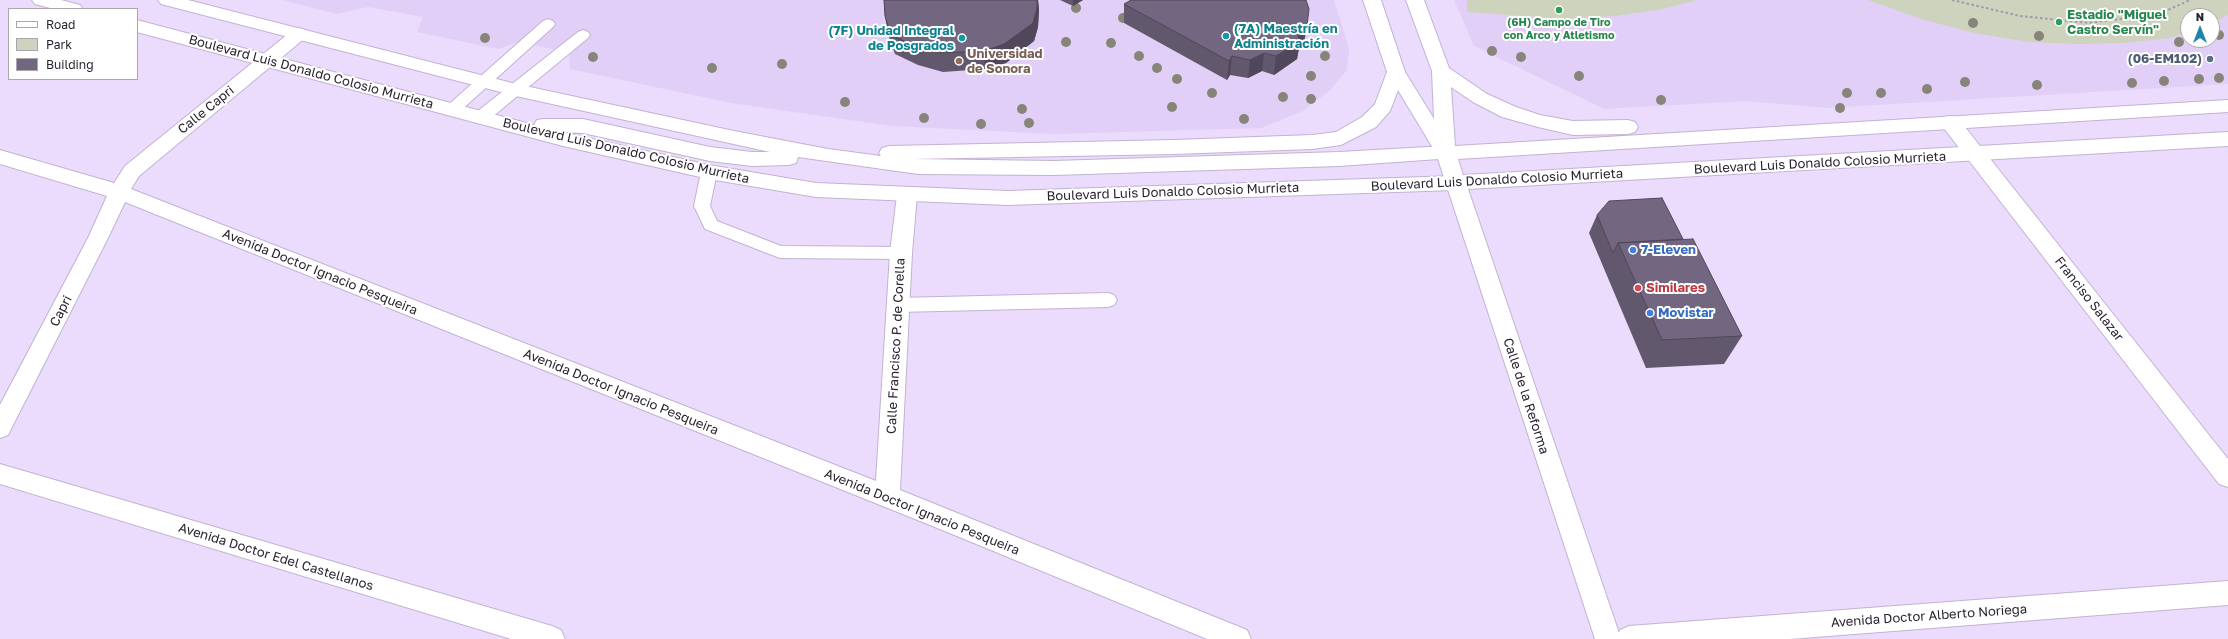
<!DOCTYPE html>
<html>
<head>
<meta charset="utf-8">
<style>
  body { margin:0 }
  #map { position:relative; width:2228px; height:639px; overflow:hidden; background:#ebdbfc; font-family:"Golos Text",sans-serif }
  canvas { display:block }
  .legend { position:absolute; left:8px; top:8px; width:130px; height:72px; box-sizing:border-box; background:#fff; border:1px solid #a9a7ac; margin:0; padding:5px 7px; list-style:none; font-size:12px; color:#29232f }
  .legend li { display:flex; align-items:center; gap:8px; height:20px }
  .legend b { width:20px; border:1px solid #a9a7ac }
  .north { position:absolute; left:2180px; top:8px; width:40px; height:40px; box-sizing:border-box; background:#fff; border:1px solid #a9a7ac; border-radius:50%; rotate:0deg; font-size:11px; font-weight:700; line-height:16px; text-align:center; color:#29232f }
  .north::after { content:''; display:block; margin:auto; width:14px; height:18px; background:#1a84ad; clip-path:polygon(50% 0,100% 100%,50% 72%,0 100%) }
</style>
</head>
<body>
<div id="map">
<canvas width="2228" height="639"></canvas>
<ul class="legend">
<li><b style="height:5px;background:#fff"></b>Road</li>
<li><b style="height:11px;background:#cdd3bc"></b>Park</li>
<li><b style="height:11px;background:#726680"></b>Building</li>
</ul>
<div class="north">N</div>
</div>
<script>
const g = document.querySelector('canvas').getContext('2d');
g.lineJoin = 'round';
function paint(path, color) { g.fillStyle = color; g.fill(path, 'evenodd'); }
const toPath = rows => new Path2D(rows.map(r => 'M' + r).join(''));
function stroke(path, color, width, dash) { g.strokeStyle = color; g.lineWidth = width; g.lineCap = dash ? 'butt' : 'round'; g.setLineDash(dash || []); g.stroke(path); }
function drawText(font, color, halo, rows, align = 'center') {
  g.font = font + ' "Golos Text",sans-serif'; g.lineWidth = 4; g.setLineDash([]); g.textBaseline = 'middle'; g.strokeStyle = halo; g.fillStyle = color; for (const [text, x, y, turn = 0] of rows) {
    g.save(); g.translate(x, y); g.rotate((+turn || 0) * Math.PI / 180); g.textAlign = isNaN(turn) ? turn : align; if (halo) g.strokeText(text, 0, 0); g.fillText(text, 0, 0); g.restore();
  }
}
paint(toPath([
  [282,0,1334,0,1349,48,1347,70,1329,91,1303,111,1261,128,1054,134,892,126,731,103,570,69,569,53,562,51,519,42,498,49,417,32,423,17,368,7,337,14],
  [1454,0,2228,0,2228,84,1826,108,1747,101,1604,109,1474,46],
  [2188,16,2212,16,2212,40,2188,40]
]), '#e2cff7');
paint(toPath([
  [1467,0,1697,0,1663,9,1615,16,1564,19,1467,12],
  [1868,0,2228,0,2228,15,2212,24,2212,16,2188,16,2188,32,2170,38,2123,43,2077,44,2029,42,1974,33,1921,19]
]), '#cdd3bc');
const service = toPath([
  [548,19,553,21,555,24,553,27,458,113,448,113,445,109,448,105,543,21,548,19],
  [583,30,588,32,590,35,588,38,486,122,474,122,472,118,474,114,578,32,583,30],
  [709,166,715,168,717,172,710,206,717,221,781,246,901,247,907,248,910,253,907,258,901,259,780,258,705,229,694,206,701,172,703,168,709,166],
  [1108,293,1114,295,1117,300,1114,305,1108,307,898,312,892,310,889,305,892,300,898,298,1108,293]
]);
const minor = toPath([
  [299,28,305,30,308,34,305,38,139,176,131,189,876,481,890,253,897,195,900,190,907,188,914,190,917,195,912,253,900,490,1247,630,1251,639,1207,639,930,525,125,202,108,238,8,435,0,438,0,405,88,238,107,196,0,164,0,150,114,183,125,166,293,30,299,28],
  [1950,116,1957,117,2228,459,2228,487,2219,484,1943,127,1940,122,1943,117,1950,116],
  [0,464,552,626,561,630,565,639,511,639,0,484,0,464],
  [2228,581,2228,605,1790,639,1616,639,1620,630,1629,626,2228,581]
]);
const secondary = toPath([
  [1363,0,1381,0,1405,72,1434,119,1432,71,1406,0,1424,0,1449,68,1487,94,1516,107,1540,115,1573,121,1628,120,1635,122,1638,127,1635,132,1628,134,1573,135,1538,127,1502,117,1473,102,1451,87,1455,146,2228,100,2228,112,1458,159,1463,175,2228,132,2228,146,1468,189,1621,639,1595,639,1436,153,1387,72,1363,0]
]);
const primary = toPath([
  [32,0,61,0,80,5,83,9,54,9,35,4,32,0],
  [158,0,188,0,516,84,734,131,828,149,881,156,879,153,882,148,889,146,1174,140,1312,135,1336,132,1362,117,1375,104,1387,72,1389,68,1396,66,1403,68,1405,72,1390,111,1376,127,1341,145,1312,149,1174,154,911,159,1054,161,1339,152,1446,146,1453,148,1456,153,1453,158,1339,166,1054,175,918,174,798,157,796,163,789,165,752,166,710,161,583,133,561,132,709,165,816,183,1008,191,1455,176,1462,178,1465,183,1462,188,1455,190,1008,205,816,197,709,179,563,146,137,32,137,20,534,125,537,120,544,119,583,119,710,147,752,152,770,152,516,96,161,4,158,0]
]);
stroke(service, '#c2b3d2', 2);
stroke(minor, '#c2b3d2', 2);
stroke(secondary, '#c2b3d2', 2);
stroke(primary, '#c2b3d2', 2);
stroke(toPath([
  [1952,0,2020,16,2089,23,2159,14,2190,0]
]), '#a397b0', 2, [2.5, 2.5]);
paint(service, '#fff');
paint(minor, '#fff');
paint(secondary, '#fff');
paint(primary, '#fff');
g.fillStyle = '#878579';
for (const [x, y] of [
  [1076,8],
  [1123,18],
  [1973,23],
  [2219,35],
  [2039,36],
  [485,38],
  [1066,42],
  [2179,42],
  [1111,43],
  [1492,51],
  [1139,56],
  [1325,56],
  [593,57],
  [1521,57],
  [782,64],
  [712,68],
  [1157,68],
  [1311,76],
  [1579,76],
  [2219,78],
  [1177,79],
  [2199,79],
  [2164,81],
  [1965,82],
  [2132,83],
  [2037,85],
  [1927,89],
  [1212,93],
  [1847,93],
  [1881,93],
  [1283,97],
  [1311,99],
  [1661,100],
  [845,102],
  [1172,107],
  [1840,108],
  [1022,109],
  [924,118],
  [1244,119],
  [1029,123],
  [981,124]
]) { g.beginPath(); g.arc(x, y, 5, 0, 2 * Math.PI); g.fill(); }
paint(toPath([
  [884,0,1038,0,1039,10,1038,27,1034,41,1006,63,985,69,943,72,918,65,895,54,888,34,885,16],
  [1060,0,1083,0,1073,6],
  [1124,4,1304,44,1299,48,1297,59,1274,75,1262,71,1248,78,1230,75,1227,80,1124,23],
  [1597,215,1683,239,1742,336,1724,364,1646,368,1605,271,1589,233]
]), '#62586e');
paint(toPath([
  [1037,0,1038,0,1039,10,1038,27,1034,41,1006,63,985,69,984,51],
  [1073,0,1083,0,1073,6],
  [1307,25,1304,44,1299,48,1297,59,1274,75,1276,56,1297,34],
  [1264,53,1262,71,1248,78,1250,60],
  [1232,56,1230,75,1227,80,1229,61]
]), '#50475a');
const building = toPath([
  [884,0,1037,0,1037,8,1033,23,1004,44,984,51,940,53,915,46,891,35,885,16,884,0],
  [1131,0,1306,0,1309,9,1307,25,1297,34,1300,41,1276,56,1264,53,1250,60,1232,56,1229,61,1124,4,1131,0],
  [1662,198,1683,239,1618,243,1613,253,1597,215,1609,201,1662,198],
  [1693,239,1742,336,1662,340,1618,243,1693,239]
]);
paint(building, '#726680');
stroke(building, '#50475a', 1);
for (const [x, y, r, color] of [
  [1559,10,4,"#2e9e5b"],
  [2059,22,4,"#2e9e5b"],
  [1226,36,4,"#0f9aa8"],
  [962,38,4,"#0f9aa8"],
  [2210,59,4,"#5c6f8a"],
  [959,61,4,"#8d6e63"],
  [1633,250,4,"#3f7fe0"],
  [1638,288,4,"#e0444e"],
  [1650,313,4,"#3f7fe0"]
]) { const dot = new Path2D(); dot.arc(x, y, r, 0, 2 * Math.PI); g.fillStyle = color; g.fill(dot); stroke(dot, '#fff', 1.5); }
drawText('bold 11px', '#27864d', '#fff', [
  ["(6H) Campo de Tiro",1559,23],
  ["con Arco y Atletismo",1559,36]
]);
drawText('bold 13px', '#27864d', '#fff', [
  ["Estadio \"Miguel",2067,15],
  ["Castro Servín\"",2067,30]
], 'left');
drawText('bold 13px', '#0d838f', '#fff', [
  ["(7A) Maestría en",1234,29],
  ["Administración",1234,44],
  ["(7F) Unidad Integral",954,31,"right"],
  ["de Posgrados",954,46,"right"]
], 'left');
drawText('bold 13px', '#785e54', '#fff', [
  ["Universidad",967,54],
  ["de Sonora",967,69]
], 'left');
drawText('bold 13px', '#4e5e75', '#fff', [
  ["(06-EM102)",2202,59]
], 'right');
drawText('13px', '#29232f', '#fff', [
  ["Boulevard Luis Donaldo Colosio Murrieta",311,72,15],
  ["Calle Capri",206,110,-39],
  ["Boulevard Luis Donaldo Colosio Murrieta",626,151,13],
  ["Boulevard Luis Donaldo Colosio Murrieta",1820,163,-3],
  ["Boulevard Luis Donaldo Colosio Murrieta",1497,180,-3],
  ["Boulevard Luis Donaldo Colosio Murrieta",1173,192,-2],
  ["Avenida Doctor Ignacio Pesqueira",320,272,22],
  ["Franciso Salazar",2089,299,52],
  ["Capri",61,311,-63],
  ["Calle Francisco P. de Corella",896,346,-87],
  ["Avenida Doctor Ignacio Pesqueira",621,392,22],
  ["Calle de la Reforma",1526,396,72],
  ["Avenida Doctor Ignacio Pesqueira",922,512,22],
  ["Avenida Doctor Edel Castellanos",276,557,17],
  ["Avenida Doctor Alberto Noriega",1929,616,-4]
]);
drawText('bold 13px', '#366cbe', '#fff', [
  ["7-Eleven",1641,250],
  ["Movistar",1658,313]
], 'left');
drawText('bold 13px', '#be3a42', '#fff', [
  ["Similares",1646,288]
], 'left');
</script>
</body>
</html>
